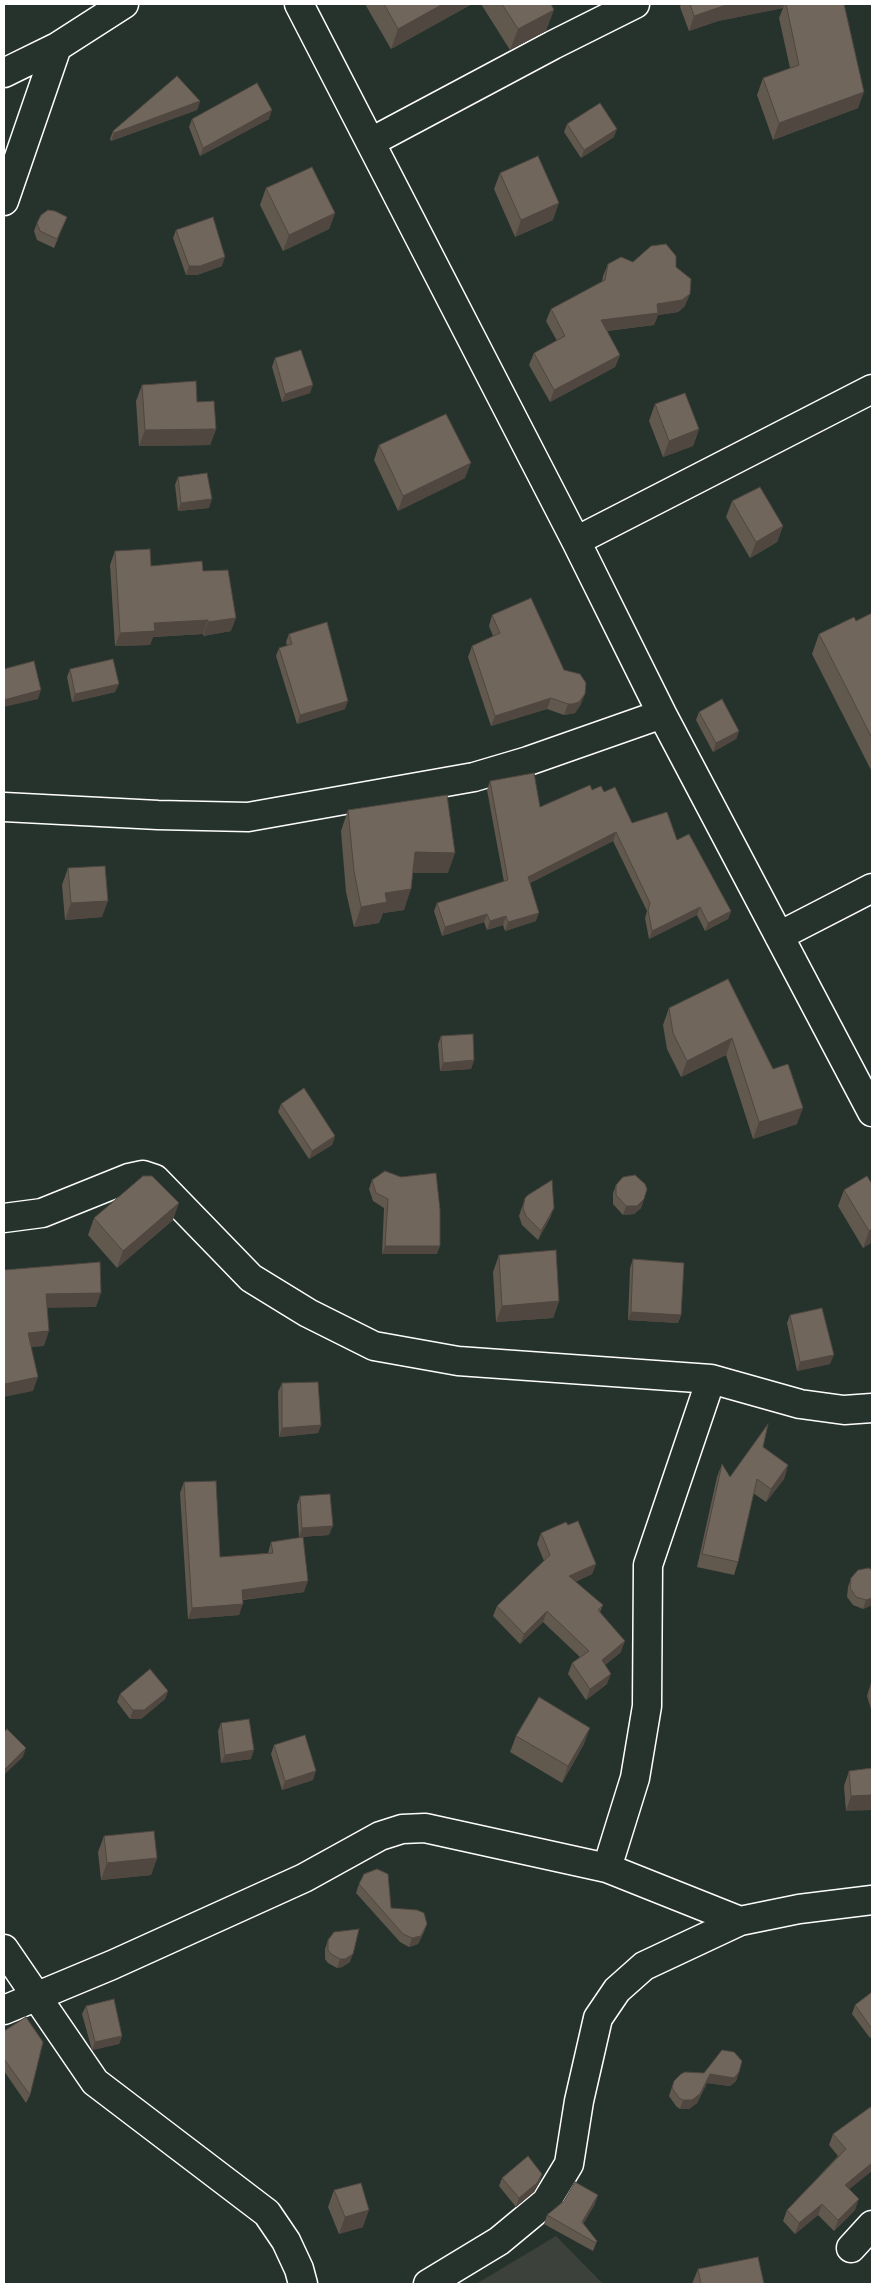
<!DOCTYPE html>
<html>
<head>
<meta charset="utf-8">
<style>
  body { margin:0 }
  #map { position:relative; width:876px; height:2288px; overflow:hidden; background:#26332d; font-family:Mali,sans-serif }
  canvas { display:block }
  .frame { position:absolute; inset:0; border:5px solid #fff; pointer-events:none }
</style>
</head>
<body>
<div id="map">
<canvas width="876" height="2288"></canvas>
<div class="frame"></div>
</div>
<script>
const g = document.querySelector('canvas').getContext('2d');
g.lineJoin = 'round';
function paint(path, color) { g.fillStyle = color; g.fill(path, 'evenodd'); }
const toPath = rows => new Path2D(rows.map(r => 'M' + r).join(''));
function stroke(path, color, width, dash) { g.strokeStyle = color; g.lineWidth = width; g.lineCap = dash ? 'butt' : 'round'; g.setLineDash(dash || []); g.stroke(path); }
paint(toPath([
  [556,2236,603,2284,476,2284]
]), '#3c423b');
const street = toPath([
  [299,4,576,541,662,714,872,1112],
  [4,73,57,47,124,4],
  [371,142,553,45,635,4],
  [4,201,57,47],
  [576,541,872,389],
  [4,807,158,815,248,817,474,777,528,761,662,714],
  [779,936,872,888],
  [4,1218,42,1213,129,1178,143,1175,155,1179,251,1278,308,1313,374,1346,458,1361,711,1379],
  [607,1868,635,1778,647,1706,648,1565,711,1379,800,1404,844,1410,872,1408],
  [4,1949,95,2082,267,2213,286,2241,299,2269,303,2284],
  [4,2010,112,1965,304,1878,380,1836,402,1829,425,1828,607,1868,740,1921],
  [851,2248,872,2225],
  [428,2284,499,2241,546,2202,569,2164,579,2101,598,2018,617,1990,644,1966,740,1921,799,1909,872,1900]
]);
stroke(street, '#fff', 31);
stroke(street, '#26332d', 28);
paint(toPath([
  [365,4,472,4,391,49],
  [481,4,551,4,546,31,510,50],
  [681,4,844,4,858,108,773,140,757,95,763,78,790,68,779,18,783,8,718,21,689,31,680,7],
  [200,101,197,110,111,141,110,139,113,131],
  [192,119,269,119,200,156,189,127],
  [567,124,614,137,581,158,564,132],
  [500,173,553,220,515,237,494,189],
  [266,188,335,213,329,229,283,251,260,205],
  [67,217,54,248,37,240,34,231,37,223],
  [176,230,222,266,197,275,186,275,173,238],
  [633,262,676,267,685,306,678,312,658,315,654,325,607,331,620,355,615,367,550,402,529,365,534,353,557,341,546,321,551,309,602,282,603,276,608,264],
  [275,358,310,393,282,402,272,367],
  [142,385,197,402,216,429,210,445,139,446,136,401],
  [655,404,699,429,693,446,663,457,649,421],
  [379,445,465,478,398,511,374,460],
  [178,477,209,508,178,511,175,485],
  [732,501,783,526,777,542,750,558,726,517],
  [115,551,151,566,203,571,231,631,203,636,203,634,153,637,150,645,115,646,110,565],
  [872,613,872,772,812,654,819,634,856,621],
  [492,615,564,670,581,704,575,713,570,714,564,715,547,709,491,726,468,657,472,646,493,636,489,626],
  [289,634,345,709,297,724,276,656,279,648,287,646,286,642],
  [70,669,115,692,72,702,67,677],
  [699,712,739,731,736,739,713,752,696,720],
  [490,781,540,807,592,790,604,792,632,823,677,840,731,911,728,919,705,931,697,915,649,939,645,918,647,911,613,841,530,883,536,921,505,931,503,925,487,930,484,922,442,936,434,911,437,903,504,882,487,790],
  [348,810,448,873,413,873,404,910,383,913,379,923,354,927,346,892,341,831],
  [68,868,102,917,65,920,62,885],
  [728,979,797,1124,753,1139,726,1055,681,1077,667,1049,663,1025,669,1008],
  [441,1036,474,1060,471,1069,440,1071,438,1044],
  [281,1104,335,1136,332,1145,309,1159,278,1112],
  [867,1176,872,1242,863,1248,838,1206,844,1190],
  [372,1180,437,1254,382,1254,384,1208,373,1201,369,1189],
  [616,1185,644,1199,641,1208,634,1214,623,1215,613,1204,613,1193],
  [525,1198,551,1216,538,1240,522,1225,519,1216],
  [94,1218,173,1220,117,1268,88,1235],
  [499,1255,559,1301,553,1318,496,1322,493,1272],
  [633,1259,681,1315,678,1323,628,1320,630,1268],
  [790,1315,830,1364,797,1371,787,1323],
  [282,1383,321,1425,318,1433,279,1437,278,1392],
  [763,1447,788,1465,784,1479,766,1502,753,1493,738,1562,734,1575,697,1567,717,1477,722,1464,730,1477],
  [184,1482,220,1557,268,1553,271,1542,304,1592,243,1600,239,1615,188,1619,180,1493],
  [300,1496,329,1535,299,1537,297,1505],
  [568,1525,596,1564,592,1574,575,1582,603,1605,600,1612,621,1652,605,1665,607,1684,586,1700,568,1674,572,1663,580,1657,543,1622,520,1644,493,1616,497,1606,544,1561,537,1544,541,1533],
  [872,1570,872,1605,863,1609,853,1605,847,1597,848,1587,851,1578],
  [872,1680,872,1712,867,1696],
  [168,1691,165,1699,141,1719,130,1719,117,1702,120,1694],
  [221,1723,251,1759,221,1763,218,1731],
  [516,1736,584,1744,562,1783,510,1752],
  [274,1745,313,1780,282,1790,271,1754],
  [872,1768,846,1811,844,1786,849,1771],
  [104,1836,157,1858,151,1875,101,1880,98,1852],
  [359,1884,424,1932,418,1944,409,1947,400,1942,356,1893],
  [328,1940,350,1962,342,1967,337,1968,328,1963,325,1959,325,1949],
  [872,1992,872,2037,870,2038,852,2014,855,2005],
  [86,2006,122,2036,119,2044,92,2050,82,2014],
  [4,2031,30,2095,26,2103,4,2071],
  [739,2072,736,2081,730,2086,707,2083,697,2103,689,2109,680,2109,676,2106,669,2096,674,2081,704,2073],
  [872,2106,849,2190,855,2210,834,2231,818,2215,795,2234,783,2221,787,2210,838,2156,829,2145,833,2134],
  [542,2174,539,2183,534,2192,516,2207,499,2186,502,2178],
  [334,2190,363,2227,339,2234,328,2207],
  [595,2204,583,2224,597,2241,593,2251,544,2224,547,2215],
  [698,2269,764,2284,692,2284]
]), '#61584e');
paint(toPath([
  [443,4,472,4,391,49,398,29],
  [734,4,785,4,783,8,718,21,689,31,694,16,723,6],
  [554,10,546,31,510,50,518,29],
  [864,92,858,108,773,140,779,123],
  [200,101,197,110,111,141,114,133],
  [272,110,269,119,200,156,203,148],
  [617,129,614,137,581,158,584,150],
  [559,203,553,220,515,237,521,220],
  [335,213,329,229,283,251,289,235],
  [225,257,222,266,197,275,186,275,189,266],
  [690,294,685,306,678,312,658,315,654,325,597,332,601,320],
  [620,355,615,367,550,402,554,390],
  [313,385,310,393,282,402,285,394],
  [216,429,210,445,139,446,145,430],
  [699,429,693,446,663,457,669,441],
  [471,463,465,478,398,511,403,496],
  [212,499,209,508,178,511,181,503],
  [783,526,777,542,750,558,756,542],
  [236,618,231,631,203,636,208,622],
  [208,620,203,634,153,637,150,645,115,646,120,633,154,623],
  [119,684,115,692,72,702,75,694],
  [41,690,38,699,4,707,4,700],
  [585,694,581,704,575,713,570,714,564,715,568,704],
  [551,698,547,709,491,726,495,716],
  [348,701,345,709,297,724,300,715],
  [739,731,736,739,713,752,716,743],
  [616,832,613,841,525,885,528,877],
  [415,852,455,853,448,873,408,873],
  [411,889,404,910,383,913,379,923,354,927,361,907,385,893],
  [108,901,102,917,65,920,71,903],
  [700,907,697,915,649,939,652,931],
  [731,911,728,919,705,931,708,923],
  [539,913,536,921,505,931,508,922],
  [487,914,484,922,442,936,445,927],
  [506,916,503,925,487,930,490,921],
  [732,1038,726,1055,681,1077,687,1061],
  [474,1060,471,1069,440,1071,443,1063],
  [803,1108,797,1124,753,1139,759,1122],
  [335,1136,332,1145,309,1159,312,1151],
  [644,1199,641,1208,634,1214,623,1215,626,1206],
  [179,1203,173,1220,117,1268,123,1251],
  [554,1208,551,1216,538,1240,541,1231],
  [872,1229,872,1242,863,1248,869,1231],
  [385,1246,440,1246,437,1254,382,1254],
  [101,1293,96,1307,41,1308,46,1294],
  [559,1301,553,1318,496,1322,502,1306],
  [631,1312,681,1315,678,1323,628,1320],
  [49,1331,44,1346,23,1348,28,1333],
  [834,1355,830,1364,797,1371,800,1362],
  [38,1377,33,1391,4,1397,4,1387,5,1384],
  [321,1425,318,1433,279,1437,282,1428],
  [788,1465,784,1479,766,1502,771,1489],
  [333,1526,329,1535,299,1537,302,1528],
  [596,1564,592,1574,565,1587,569,1576],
  [308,1581,304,1592,238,1600,242,1590],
  [872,1598,872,1605,863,1609,866,1600],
  [243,1604,239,1615,188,1619,192,1608],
  [547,1611,543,1622,520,1644,524,1634],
  [625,1641,621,1652,598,1671,602,1660],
  [611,1674,607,1684,586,1700,590,1689],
  [168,1691,165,1699,141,1719,130,1719,133,1710],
  [590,1728,584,1744,562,1783,568,1766],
  [26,1748,23,1757,4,1775,4,1770],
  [254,1750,251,1759,221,1763,225,1755],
  [316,1771,313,1780,282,1790,285,1781],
  [872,1795,872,1810,846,1811,851,1796],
  [157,1858,151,1875,101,1880,107,1863],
  [427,1924,424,1932,418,1944,409,1947,412,1938],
  [353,1954,350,1962,342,1967,337,1968,340,1959],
  [122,2036,119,2044,92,2050,95,2042],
  [739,2072,736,2081,730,2086,707,2083,697,2103,689,2109,680,2109,683,2100,710,2074],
  [872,2163,872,2171,841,2196,845,2185],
  [542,2174,539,2183,534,2192,516,2207,519,2198],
  [598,2195,595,2204,579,2231,582,2222],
  [859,2199,855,2210,834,2231,838,2220],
  [822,2204,818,2215,795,2234,799,2223],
  [369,2210,363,2227,339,2234,345,2217]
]), '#4f4740');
const building = toPath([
  [384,4,443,4,398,29,384,4],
  [502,4,551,4,554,10,518,29,502,4],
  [690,4,734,4,723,6,694,16,690,4],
  [786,4,844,4,864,92,779,123,763,78,799,65,786,4],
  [177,76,200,101,114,133,113,131,177,76],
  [257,83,272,110,203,148,192,119,257,83],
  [600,103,617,129,584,150,567,124,600,103],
  [538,156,559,203,521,220,500,173,538,156],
  [312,167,335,213,289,235,266,188,312,167],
  [48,210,55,211,67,217,57,239,40,231,37,223,41,215,48,210],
  [213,217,225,257,200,266,189,266,176,230,213,217],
  [666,244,676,256,676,267,691,279,690,294,682,300,657,304,658,313,601,320,620,355,554,390,534,353,565,336,551,309,605,280,608,264,621,257,633,262,651,246,666,244],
  [301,350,313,385,285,394,275,358,301,350],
  [196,381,197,402,214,401,216,429,145,430,142,385,196,381],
  [685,393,699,429,669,441,655,404,685,393],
  [446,414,471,463,403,496,379,445,446,414],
  [207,473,212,499,181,503,178,477,207,473],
  [760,487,783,526,756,542,732,501,760,487],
  [150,549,151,566,202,561,203,571,228,570,236,618,208,622,208,620,154,623,155,631,120,633,115,551,150,549],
  [531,598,564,670,580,674,586,683,585,694,579,702,573,704,568,704,551,698,495,716,472,646,500,633,492,615,531,598],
  [872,613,872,738,819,634,854,617,856,621,872,613],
  [327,622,348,701,300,715,279,648,292,644,289,634,327,622],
  [113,659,119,684,75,694,70,669,113,659],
  [34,661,41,690,4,700,4,669,34,661],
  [722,699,739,731,716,743,699,712,722,699],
  [534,773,540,807,590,785,592,790,601,786,604,792,615,787,632,823,667,812,677,840,689,834,731,911,708,923,700,907,652,931,648,910,650,903,616,832,528,877,539,913,508,922,506,916,490,921,487,914,445,927,437,903,508,880,490,781,534,773],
  [447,795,455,853,415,852,411,889,385,893,387,902,361,907,354,871,348,810,447,795],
  [105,866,108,901,71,903,68,868,105,866],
  [728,979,773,1069,788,1064,803,1108,759,1122,732,1038,687,1061,673,1033,669,1008,728,979],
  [473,1034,474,1060,443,1063,441,1036,473,1034],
  [304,1088,335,1136,312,1151,281,1104,304,1088],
  [385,1171,401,1177,436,1173,440,1210,440,1246,385,1246,388,1199,376,1193,372,1180,385,1171],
  [635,1175,645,1184,647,1189,644,1199,637,1206,626,1206,616,1195,616,1185,623,1177,635,1175],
  [143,1176,152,1176,179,1203,123,1251,94,1218,143,1176],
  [867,1176,872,1184,872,1229,869,1231,844,1190,867,1176],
  [552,1180,554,1208,541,1231,526,1216,523,1208,525,1198,528,1195,552,1180],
  [556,1250,559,1301,502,1306,499,1255,556,1250],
  [633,1259,684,1263,681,1315,631,1312,633,1259],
  [100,1262,101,1293,46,1294,49,1331,28,1333,38,1377,5,1384,4,1378,4,1270,100,1262],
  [822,1308,834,1355,800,1362,790,1315,822,1308],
  [318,1382,321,1425,282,1428,282,1383,318,1382],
  [768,1424,763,1447,788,1465,771,1489,757,1479,738,1562,702,1554,722,1464,730,1477,768,1424],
  [216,1481,220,1557,273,1553,271,1542,303,1537,308,1581,242,1590,243,1604,192,1608,184,1482,216,1481],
  [330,1494,333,1526,302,1528,300,1496,330,1494],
  [578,1521,596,1564,569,1576,603,1605,598,1610,625,1641,602,1660,611,1674,590,1689,572,1663,589,1651,547,1611,524,1634,497,1606,550,1555,541,1533,566,1522,568,1525,578,1521],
  [869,1568,872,1570,872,1598,866,1600,856,1597,850,1588,851,1578,858,1570,869,1568],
  [150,1669,168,1691,144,1710,133,1710,120,1694,150,1669],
  [539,1697,590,1728,568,1766,516,1736,539,1697],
  [249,1719,254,1750,225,1755,221,1723,249,1719],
  [7,1729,26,1748,4,1770,4,1732,7,1729],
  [305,1735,316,1771,285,1781,274,1745,305,1735],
  [872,1768,872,1795,851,1796,849,1771,872,1768],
  [154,1831,157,1858,107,1863,104,1836,154,1831],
  [377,1869,388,1874,391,1908,417,1910,424,1913,427,1924,421,1936,412,1938,403,1934,359,1884,364,1874,377,1869],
  [359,1929,353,1954,345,1959,340,1959,331,1954,328,1950,328,1940,334,1932,359,1929],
  [872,1992,872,2029,855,2005,872,1992],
  [114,1999,122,2036,95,2042,86,2006,114,1999],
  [26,2017,43,2042,30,2095,4,2059,4,2031,26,2017],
  [722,2050,734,2052,742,2061,739,2072,734,2078,710,2074,700,2094,692,2100,683,2100,679,2098,672,2088,674,2081,681,2074,685,2072,704,2073,722,2050],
  [872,2106,872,2163,845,2185,859,2199,838,2220,822,2204,799,2223,787,2210,846,2149,833,2134,872,2106],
  [528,2156,542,2174,537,2183,519,2198,502,2178,528,2156],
  [575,2182,598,2195,582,2222,597,2241,596,2243,547,2215,564,2201,575,2182],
  [361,2183,369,2210,345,2217,334,2190,361,2183],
  [758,2257,764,2284,701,2284,698,2269,758,2257]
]);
paint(building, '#71665b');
stroke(building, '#4f4740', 1);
</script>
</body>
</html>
